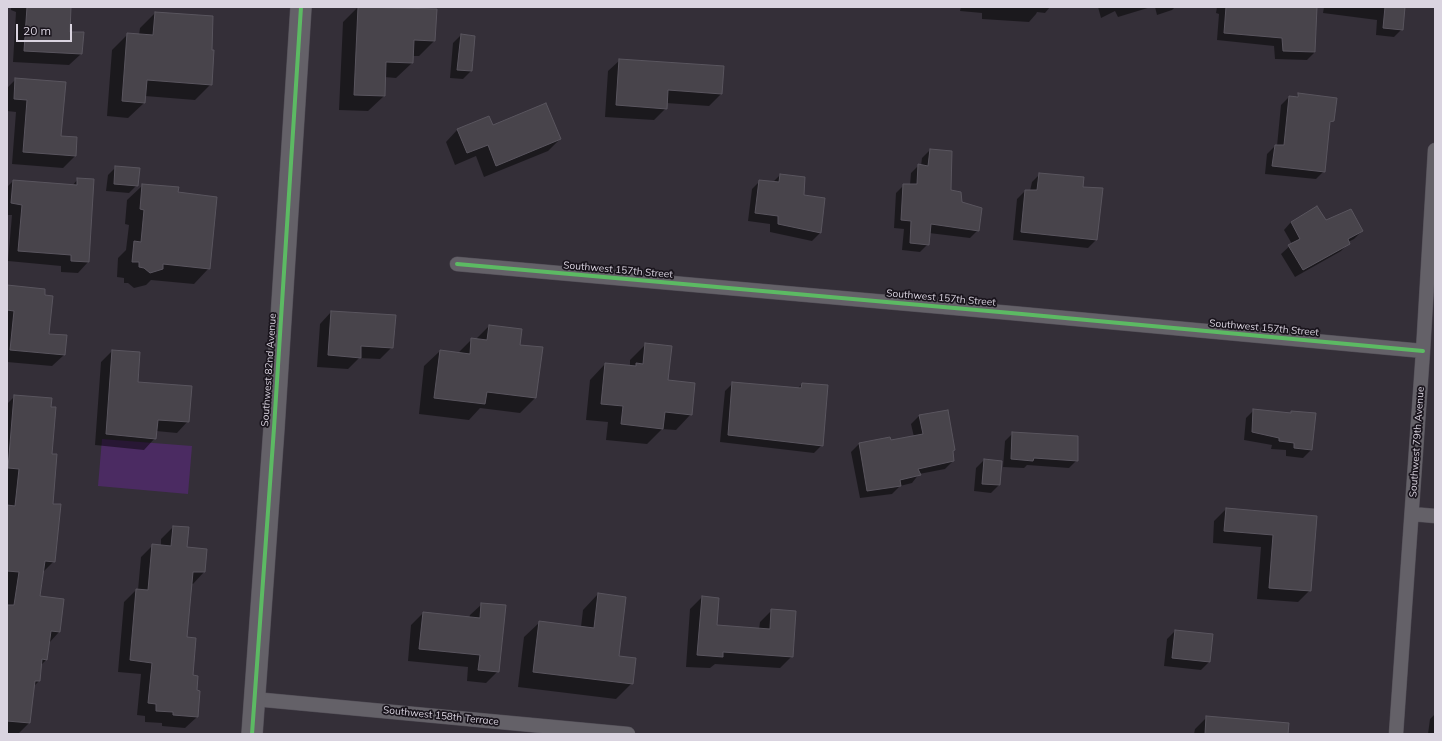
<!DOCTYPE html>
<html>
<head>
<meta charset="utf-8">
<style>
  body { margin:0 }
  #map { position:relative; width:1442px; height:741px; overflow:hidden; background:#342f38; font-family:Mulish,sans-serif }
  canvas { display:block }
  .frame { position:absolute; inset:0; border:8px solid #dad4e0; pointer-events:none }
  .scale { position:absolute; left:16px; top:24px; width:56px; height:18px; box-sizing:border-box; border:2px solid #dad4e0; border-top:0; padding-left:5px; font-size:12px; line-height:14px; white-space:nowrap; color:#dad4e0; -webkit-text-stroke:3px #1a151d; paint-order:stroke }
</style>
</head>
<body>
<div id="map">
<canvas width="1442" height="741"></canvas>
<div class="frame"></div>
<div class="scale">20 m</div>
</div>
<script>
const g = document.querySelector('canvas').getContext('2d');
g.lineJoin = 'round';
function paint(path, color) { g.fillStyle = color; g.fill(path, 'evenodd'); }
const toPath = rows => new Path2D(rows.map(r => 'M' + r).join(''));
function stroke(path, color, width, dash) { g.strokeStyle = color; g.lineWidth = width; g.lineCap = dash ? 'butt' : 'round'; g.setLineDash(dash || []); g.stroke(path); }
function drawText(font, color, halo, rows, align = 'center') {
  g.font = font + ' Mulish,sans-serif'; g.lineWidth = 3.5; g.setLineDash([]); g.textBaseline = 'middle'; g.strokeStyle = halo; g.fillStyle = color; for (const [text, x, y, turn = 0] of rows) {
    g.save(); g.translate(x, y); g.rotate((+turn || 0) * Math.PI / 180); g.textAlign = isNaN(turn) ? turn : align; if (halo) g.strokeText(text, 0, 0); g.fillText(text, 0, 0); g.restore();
  }
}
paint(toPath([
  [102,439,192,446,188,494,98,486]
]), '#4b2b62');
paint(toPath([
  [11,7,70,7,69,33,81,54,69,65,13,62,16,12,11,10],
  [358,7,436,10,434,41,419,56,412,56,412,63,396,78,384,77,384,96,368,111,339,110,343,22],
  [961,7,1050,7,1045,13,1037,12,1036,14,1029,22,982,19,982,13,960,11],
  [1098,7,1151,7,1118,17,1115,11,1101,18],
  [1155,7,1175,7,1172,10,1157,15],
  [1217,7,1296,7,1316,21,1315,52,1307,60,1275,59,1274,46,1217,40,1219,14,1216,13],
  [1324,7,1404,7,1402,29,1394,37,1376,35,1377,20,1323,13],
  [155,13,211,84,195,100,145,96,144,103,128,118,107,116,112,50,128,34,139,35,140,28],
  [461,35,474,36,471,71,463,79,450,78,453,43],
  [620,60,723,67,721,94,709,106,666,103,666,108,654,120,605,117,608,71],
  [16,79,75,156,63,168,12,164,16,112,7,111,7,88],
  [1298,94,1333,121,1328,125,1324,171,1316,179,1265,174,1267,154,1275,146,1277,146,1281,105,1289,97,1296,97],
  [492,126,560,139,548,151,484,177,476,156,455,165,446,142,457,130],
  [930,150,950,191,961,203,978,230,970,238,929,233,928,244,920,252,902,250,904,229,894,228,896,193,904,185,910,185,911,173,919,165,921,166,922,158],
  [116,167,137,185,129,193,106,191,108,175],
  [1040,174,1082,187,1096,240,1088,248,1013,240,1017,199,1025,191,1030,191,1032,182],
  [780,175,803,196,824,199,820,233,812,241,770,232,770,224,748,221,752,189,760,181,773,182],
  [78,179,93,180,88,262,78,273,61,272,61,266,8,261,12,215,7,215,7,187,13,181,72,186],
  [143,185,177,193,209,268,194,284,151,280,146,285,134,288,128,283,124,283,124,278,117,277,118,258,126,250,129,225,125,224,127,200],
  [1291,222,1326,222,1362,231,1354,239,1348,242,1349,243,1341,251,1295,277,1281,254,1292,244,1284,230],
  [7,286,64,355,52,366,7,362],
  [331,312,392,347,380,359,359,358,348,369,317,367,320,324],
  [489,326,519,346,535,398,520,413,480,408,469,420,419,414,424,366,440,351,458,353,472,339,476,339],
  [646,344,667,381,691,414,676,430,662,429,647,444,606,440,608,422,586,420,590,380,605,364,630,367,630,360],
  [112,351,137,383,188,421,177,433,156,431,155,438,144,450,95,445,101,362],
  [733,383,797,389,802,384,822,445,814,453,720,442,725,391],
  [15,396,51,455,54,561,42,573,39,597,63,600,59,632,49,643,46,660,41,665,39,681,34,686,29,723,18,734,7,734,7,404],
  [1254,410,1290,414,1292,412,1311,450,1303,458,1286,456,1286,450,1271,449,1272,445,1244,440,1246,418],
  [919,416,952,452,953,461,945,469,919,474,912,483,900,486,892,494,860,498,851,452,859,444,889,438,890,441,914,437,911,424],
  [1013,433,1077,460,1069,468,1027,465,1024,468,1003,467,1005,441],
  [984,460,999,485,991,493,974,491,976,468],
  [1226,509,1316,517,1310,590,1298,602,1257,599,1261,547,1213,543,1214,521],
  [173,527,186,548,204,572,193,584,191,583,186,638,192,676,196,691,197,717,185,728,162,726,162,723,145,722,145,716,137,715,141,674,118,672,124,602,136,590,138,590,141,557,153,545,161,546,161,539],
  [598,594,618,657,632,683,616,699,518,687,524,637,540,622,581,627,583,610],
  [702,597,716,626,759,629,760,622,772,610,792,656,780,668,715,664,710,668,686,667,690,609],
  [482,604,498,671,486,683,467,681,468,667,408,661,411,625,423,613,469,618,470,615],
  [1175,631,1209,662,1201,670,1164,666,1167,639],
  [1435,714,1435,734,1428,734,1430,719],
  [1207,717,1263,734,1194,734,1195,729]
]), '#0007');
const building = toPath([
  [27,7,71,7,70,32,84,32,82,54,24,51,27,7],
  [358,7,437,9,435,41,414,40,413,63,386,62,385,96,354,95,358,7],
  [1226,7,1317,7,1315,52,1283,51,1282,38,1224,33,1226,7],
  [1385,7,1405,7,1403,30,1383,28,1385,7],
  [155,12,213,16,212,50,214,50,212,85,147,80,145,103,122,101,127,33,153,35,155,12],
  [461,34,475,36,472,71,457,70,461,34],
  [619,59,724,66,722,94,668,90,667,109,616,105,619,59],
  [15,78,66,82,61,136,77,137,76,156,23,152,27,100,14,99,15,78],
  [1298,93,1337,98,1334,121,1330,122,1325,172,1272,166,1275,145,1284,145,1289,96,1298,97,1298,93],
  [546,103,561,139,496,166,488,145,467,153,457,129,489,116,493,125,546,103],
  [930,149,952,151,951,190,961,192,962,202,982,208,979,231,931,224,929,245,910,243,911,221,901,220,903,184,917,184,918,164,928,166,930,149],
  [115,166,140,168,138,186,114,184,115,166],
  [1039,173,1084,177,1083,187,1103,188,1097,240,1021,232,1025,190,1037,190,1039,173],
  [780,174,805,177,804,195,825,198,821,233,778,224,778,216,755,213,759,180,779,182,780,174],
  [77,178,94,179,89,262,71,261,71,255,18,251,22,205,11,203,13,180,77,185,77,178],
  [142,184,179,187,178,192,217,197,210,269,163,264,163,269,150,273,144,268,139,267,139,262,132,262,134,241,141,242,144,210,140,209,142,184],
  [1317,206,1326,220,1351,209,1363,231,1348,239,1350,244,1303,270,1288,245,1300,239,1291,222,1317,206],
  [7,285,45,289,45,295,53,296,49,334,67,335,65,355,10,350,14,311,7,310,7,285],
  [331,311,396,315,393,348,361,346,361,358,328,355,331,311],
  [489,325,522,329,520,345,543,347,536,398,487,392,485,404,434,398,440,350,470,354,471,338,487,340,489,325],
  [645,343,672,346,668,380,695,383,692,415,665,412,663,429,621,424,623,406,601,404,605,363,636,366,636,363,643,364,645,343],
  [112,350,140,352,138,382,192,386,189,422,158,420,156,439,106,434,112,350],
  [732,382,801,388,802,383,828,385,823,446,728,435,732,382],
  [14,395,52,398,51,407,56,407,52,454,57,454,53,504,61,504,55,562,45,561,40,596,64,599,60,632,51,631,47,660,42,659,40,681,35,681,30,723,7,721,7,605,14,605,19,572,7,571,7,505,15,506,19,469,8,468,14,395],
  [1253,409,1291,413,1291,411,1316,413,1312,450,1294,448,1294,443,1279,441,1279,438,1252,432,1253,409],
  [948,410,955,450,953,451,954,461,918,469,921,475,900,480,901,486,867,491,859,443,890,437,891,440,923,434,919,415,948,410],
  [1012,432,1078,436,1078,461,1034,458,1033,461,1011,459,1012,432],
  [984,459,1002,461,1000,485,982,484,984,459],
  [1226,508,1317,516,1311,591,1269,588,1273,535,1224,531,1226,508],
  [173,526,189,527,187,547,207,549,205,572,193,572,187,637,196,638,193,675,198,676,197,690,200,691,198,717,173,715,173,712,156,711,156,704,148,703,152,663,130,660,136,589,148,590,152,544,171,546,173,526],
  [598,593,626,597,619,656,636,658,633,684,533,672,539,621,594,628,598,593],
  [702,596,719,598,717,625,770,629,771,609,796,611,793,657,723,652,723,657,697,655,702,596],
  [481,603,506,605,499,672,478,670,480,655,419,649,423,612,480,618,481,603],
  [1175,630,1213,634,1210,662,1172,658,1175,630],
  [1206,716,1289,723,1288,734,1205,734,1206,716]
]);
paint(building, '#48444b');
stroke(building, '#59555e', 1);
const street = toPath([
  [457,264,1011,313,1423,351],
  [1412,514,1435,516],
  [254,699,628,734],
  [1396,734,1423,351,1435,150]
]);
const secondary = toPath([
  [252,734,274,428,301,7]
]);
stroke(street, '#514d56', 15);
stroke(secondary, '#514d56', 22);
stroke(street, '#646168', 14);
stroke(secondary, '#646168', 21);
stroke(toPath([
  [457,264,1011,313,1423,351],
  [252,734,274,428,301,7]
]), '#5cba63', 4);
drawText('10px', '#dad4e0', '#1a151d', [
  ["Southwest 157th Street",618,270,5],
  ["Southwest 157th Street",941,298,5],
  ["Southwest 157th Street",1264,328,5],
  ["Southwest 82nd Avenue",269,370,-86],
  ["Southwest 79th Avenue",1417,442,-86],
  ["Southwest 158th Terrace",441,716,6]
]);
</script>
</body>
</html>
